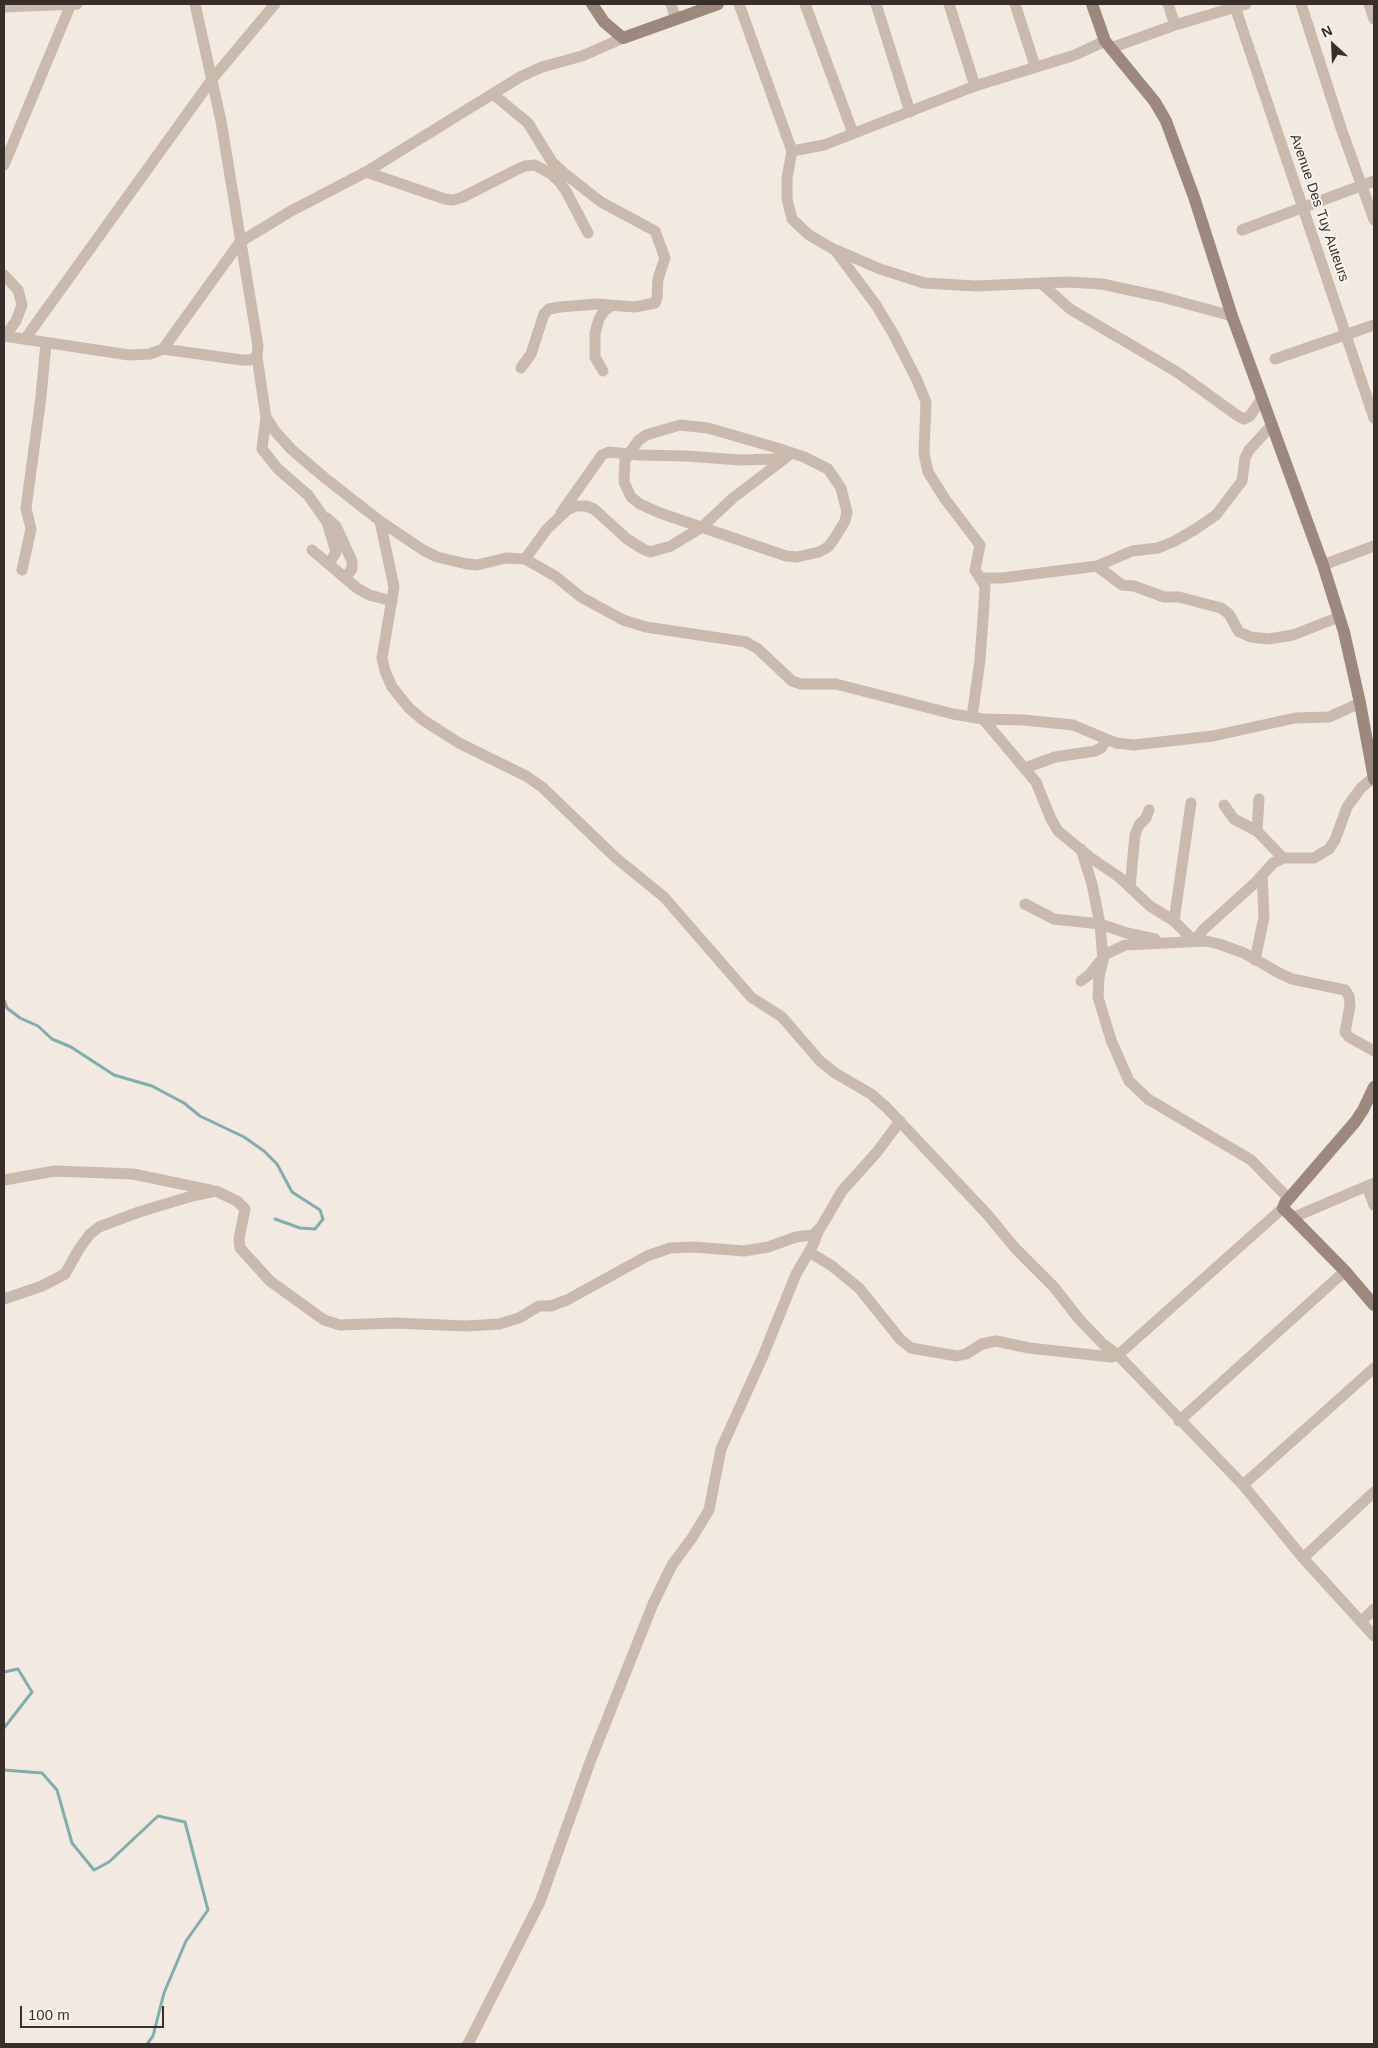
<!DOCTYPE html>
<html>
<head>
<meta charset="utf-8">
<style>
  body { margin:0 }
  #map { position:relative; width:1378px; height:2048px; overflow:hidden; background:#f2e9e1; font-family:Helvetica,sans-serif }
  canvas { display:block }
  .frame { position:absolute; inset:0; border:5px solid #382f2b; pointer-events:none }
  .north { position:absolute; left:1308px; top:20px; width:50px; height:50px; -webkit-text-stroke:4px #f9f3ed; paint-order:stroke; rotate:335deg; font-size:14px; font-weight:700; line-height:20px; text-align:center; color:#382f2b }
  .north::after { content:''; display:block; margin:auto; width:18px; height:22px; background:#382f2b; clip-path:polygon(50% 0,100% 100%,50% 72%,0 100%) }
  .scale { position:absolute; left:20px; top:2006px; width:144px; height:22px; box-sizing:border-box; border:2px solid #382f2b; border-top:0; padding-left:6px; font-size:15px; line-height:18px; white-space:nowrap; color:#382f2b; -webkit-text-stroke:4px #f9f3ed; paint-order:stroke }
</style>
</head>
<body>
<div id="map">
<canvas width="1378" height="2048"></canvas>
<div class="frame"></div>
<div class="north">N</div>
<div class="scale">100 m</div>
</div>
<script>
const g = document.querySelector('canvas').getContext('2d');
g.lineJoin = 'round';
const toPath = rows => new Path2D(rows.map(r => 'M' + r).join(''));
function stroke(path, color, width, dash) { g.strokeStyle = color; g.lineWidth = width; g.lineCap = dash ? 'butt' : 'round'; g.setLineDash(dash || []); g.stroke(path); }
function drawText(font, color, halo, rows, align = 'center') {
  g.font = font + ' Helvetica,sans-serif'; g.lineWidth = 4; g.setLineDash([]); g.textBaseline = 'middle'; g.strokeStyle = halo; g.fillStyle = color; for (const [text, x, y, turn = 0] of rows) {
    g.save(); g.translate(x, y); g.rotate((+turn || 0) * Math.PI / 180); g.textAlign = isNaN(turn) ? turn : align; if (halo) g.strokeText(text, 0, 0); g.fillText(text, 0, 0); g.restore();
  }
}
stroke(toPath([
  [4,1000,7,1008,20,1018,38,1026,52,1039,71,1047,114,1075,152,1086,184,1103,200,1116,244,1137,264,1151,277,1164,292,1192,320,1210,323,1219,315,1229,300,1228,275,1219],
  [4,1672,18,1669,32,1692,4,1728],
  [4,1770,42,1773,57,1790,72,1843,94,1870,109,1862,158,1816,185,1822,208,1910,186,1941,164,1993,153,2036,147,2044]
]), '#81adad', 3);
stroke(toPath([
  [671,4,676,19],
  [739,4,792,151,787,178,787,199,792,219,809,235,835,250,876,305,894,335,917,380,926,402,924,453,928,472,945,499,980,545,975,570,985,586,984,604,980,660,972,717],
  [805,4,853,133],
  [876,4,910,112],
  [949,4,975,86],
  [1015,4,1035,66],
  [1168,4,1175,25],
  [1234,4,1374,418],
  [1301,4,1341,128,1374,220],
  [1369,4,1374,19],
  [4,7,77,4],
  [1111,48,1175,25,1246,4],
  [494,95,528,123,552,162,564,173,601,202,655,231,665,258,658,279,657,298,655,303,635,307,597,304,560,307,549,309,544,314,531,354,521,368],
  [792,151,824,145,975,86,1075,55,1105,41],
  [4,165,71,4],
  [366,172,445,199,453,200,463,197,516,170,525,166,535,165,551,174,558,180,566,191,588,233],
  [1242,230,1374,181],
  [836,250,880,269,924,283,976,286,1068,282,1102,284,1162,297,1232,316],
  [4,275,18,290,22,305,16,321,5,336],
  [1041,283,1070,309,1177,372,1238,416,1244,419,1250,416,1262,398],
  [4,336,129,355,150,354,163,349,242,360,250,360,257,357,258,346,221,121,195,4],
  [25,339,213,78,275,4],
  [163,349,240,242,291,211,366,172,520,77,542,67,582,56,623,38],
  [257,357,266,417,274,430,291,449,325,478,380,521,423,550,437,557,467,564,477,565,506,558,525,559,555,576,581,597,623,620,646,627,746,642,758,649,792,681,801,684,836,684,953,714,983,719,1024,720,1073,725,1116,743,1134,745,1213,736,1295,718,1329,717,1360,703],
  [1275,359,1374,325],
  [603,371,595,357,595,333,599,319,604,311,611,306],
  [266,417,262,449,278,469,308,495,327,522,336,552,329,564],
  [680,425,708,428,777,448,804,457,828,469,841,488,847,512,845,521,834,539,828,547,819,552,797,557,786,556,660,513,640,504,631,497,624,482,625,461,628,455,638,441,646,435,680,425],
  [561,513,602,455,609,452,638,455,686,456,740,460,774,459,788,455],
  [327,518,336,526,352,561,352,569,345,578],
  [380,521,394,587,382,658,385,671,392,687,409,708,423,720,459,743,526,776,542,787,616,858,664,897,751,997,782,1017,820,1061,835,1073,871,1094,886,1107,987,1214,1015,1248,1054,1287,1079,1319,1103,1344,1118,1355,1243,1485,1303,1558,1374,1636],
  [312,550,357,588,369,595,392,601],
  [525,559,547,529,567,510,576,506,586,506,594,509,627,539,643,549,650,552,671,546,702,527,733,498,792,453],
  [1323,565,1374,546],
  [1097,566,1122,585,1134,586,1164,597,1179,597,1221,608,1229,614,1239,632,1251,637,1269,639,1293,635,1339,617],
  [22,570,31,529,26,508,41,397,46,343],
  [981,578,1002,578,1097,566,1132,551,1158,548,1175,541,1194,530,1216,515,1242,481,1245,458,1249,450,1272,425],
  [983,719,1036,782,1051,819,1058,831,1091,858,1119,877,1150,906,1174,921,1194,941],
  [1025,768,1055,757,1095,751,1101,748,1107,740],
  [1224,805,1234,819,1257,831,1283,858],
  [1257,831,1259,799],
  [1081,849,1092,884,1100,924,1103,960,1099,977,1098,997,1111,1040,1129,1081,1148,1099,1251,1160,1289,1199],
  [1130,887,1135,835,1139,825,1146,818,1149,810],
  [1025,904,1054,919,1100,924,1127,933,1155,939],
  [1174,921,1191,803],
  [1194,941,1204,929,1256,882,1273,863,1283,858,1314,858,1329,849,1335,840,1347,807,1361,788,1374,777],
  [1255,960,1264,917,1262,875],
  [1081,981,1090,974,1106,954,1125,945,1206,941,1219,944,1244,953,1279,973,1292,979,1345,990,1349,996,1350,1006,1345,1032,1349,1037,1374,1051],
  [4,1180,55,1171,133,1174,210,1190],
  [1367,1186,1374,1205],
  [1292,1218,1374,1183],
  [809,1252,832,1266,859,1288,900,1339,911,1348,957,1356,966,1354,982,1344,996,1341,1029,1348,1111,1357,1118,1355,1283,1208],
  [4,1299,42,1286,65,1274,79,1249,90,1234,99,1227,139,1212,192,1196,216,1191,237,1201,245,1209,239,1239,240,1248,270,1281,324,1320,340,1325,394,1323,466,1326,499,1324,519,1318,539,1306,551,1306,567,1300,647,1256,670,1248,694,1247,744,1251,768,1247,796,1237,813,1235,821,1227,842,1191,877,1152,900,1121],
  [1179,1421,1345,1271],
  [1243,1485,1374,1368],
  [1303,1558,1374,1492],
  [1362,1621,1374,1609],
  [468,2044,540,1902,590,1762,653,1604,672,1565,692,1538,709,1510,721,1449,763,1356,796,1274,813,1245,818,1232]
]), '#cab9ad', 11);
stroke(toPath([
  [592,4,604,22,623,38,718,4],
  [1092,4,1105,41,1155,102,1166,121,1194,197,1232,316,1323,565,1344,632,1360,703,1374,779],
  [1374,1087,1363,1110,1355,1122,1285,1203,1283,1208,1345,1271,1374,1305]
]), '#9d887e', 12);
drawText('14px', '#382f2b', '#f9f3ed', [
  ["Avenue Des Tuy Auteurs",1319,208,71]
]);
</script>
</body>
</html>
